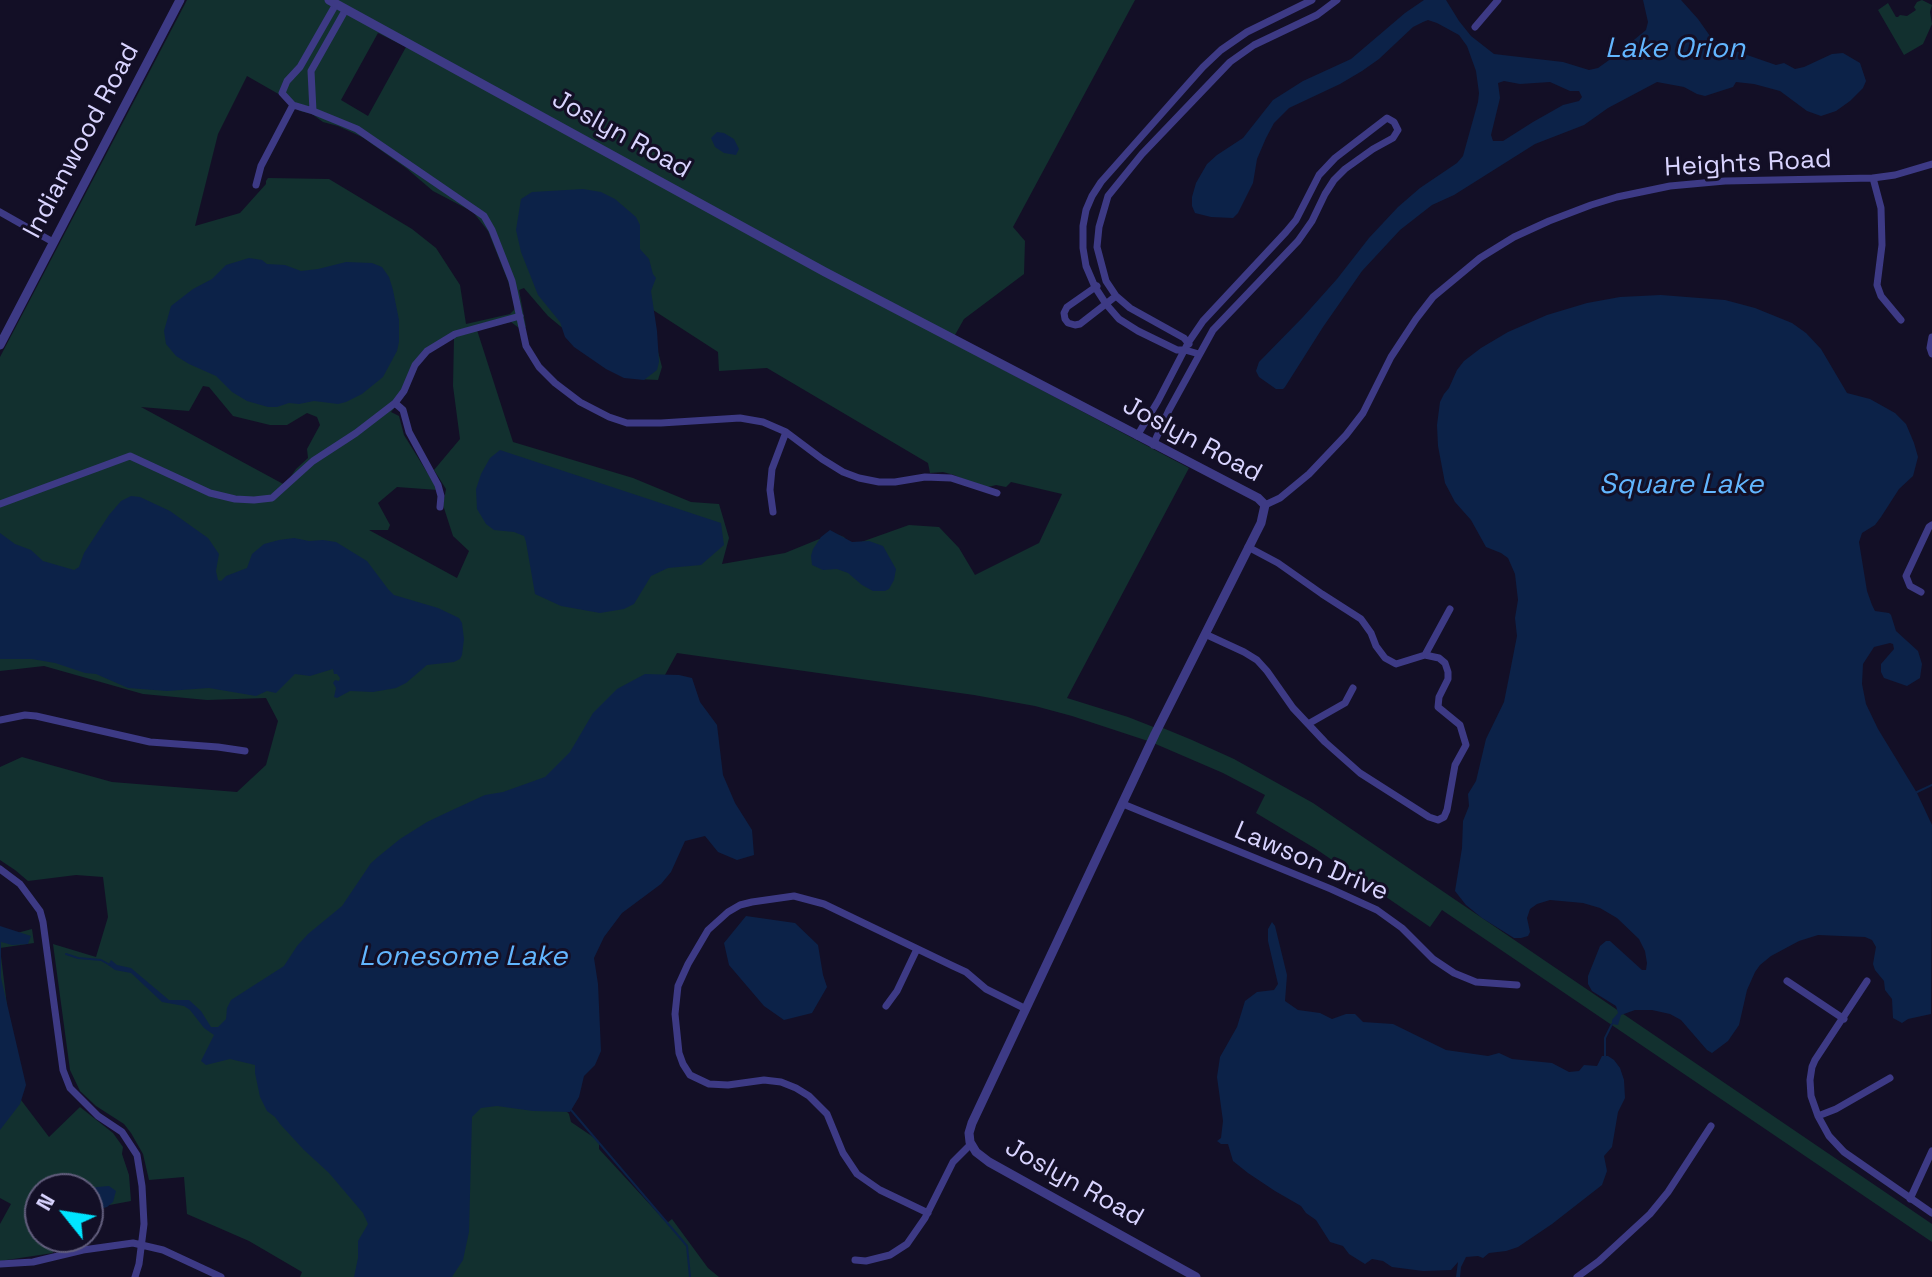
<!DOCTYPE html>
<html>
<head>
<meta charset="utf-8">
<style>
  body { margin:0 }
  #map { position:relative; width:1932px; height:1277px; overflow:hidden; background:#130f26; font-family:"Space Grotesk",sans-serif }
  canvas { display:block }
  .north { position:absolute; left:24px; top:1173px; width:80px; height:80px; box-sizing:border-box; background:#130f26; border:2px solid #625e7d; border-radius:50%; rotate:300deg; font-size:22px; font-weight:700; line-height:32px; text-align:center; color:#d9d4ff }
  .north::after { content:''; display:block; margin:auto; width:28px; height:36px; background:#00e5ff; clip-path:polygon(50% 0,100% 100%,50% 72%,0 100%) }
</style>
</head>
<body>
<div id="map">
<canvas width="1932" height="1277"></canvas>
<div class="north">N</div>
</div>
<script>
const g = document.querySelector('canvas').getContext('2d');
g.lineJoin = 'round';
function paint(path, color) { g.fillStyle = color; g.fill(path, 'evenodd'); }
const toPath = rows => new Path2D(rows.map(r => 'M' + r).join(''));
function stroke(path, color, width, dash) { g.strokeStyle = color; g.lineWidth = width; g.lineCap = dash ? 'butt' : 'round'; g.setLineDash(dash || []); g.stroke(path); }
function drawText(font, color, halo, rows, align = 'center') {
  g.font = font + ' "Space Grotesk",sans-serif'; g.lineWidth = 6; g.setLineDash([]); g.textBaseline = 'middle'; g.strokeStyle = halo; g.fillStyle = color; for (const [text, x, y, turn = 0] of rows) {
    g.save(); g.translate(x, y); g.rotate((+turn || 0) * Math.PI / 180); g.textAlign = isNaN(turn) ? turn : align; if (halo) g.strokeText(text, 0, 0); g.fillText(text, 0, 0); g.restore();
  }
}
paint(toPath([
  [187,0,1135,0,1013,227,1025,241,1024,274,964,319,951,342,1189,468,1067,698,1128,717,1156,728,1158,726,1192,740,1234,759,1313,803,1932,1224,1932,1242,1442,910,1430,927,1316,849,1256,813,1265,795,1223,773,1151,742,1072,716,1035,706,974,695,677,653,654,695,546,1033,549,1093,569,1114,571,1122,599,1141,599,1149,667,1223,672,1219,708,1268,719,1277,300,1277,302,1272,249,1241,187,1214,184,1177,149,1180,143,1154,131,1133,124,1124,96,1106,80,1091,70,1070,53,944,96,957,108,917,103,877,76,875,28,881,15,870,0,860,0,767,22,757,112,782,237,792,266,765,278,721,266,698,207,700,143,694,44,666,0,671,0,357],
  [378,33,406,47,368,116,341,100],
  [247,76,282,96,288,104,300,111,312,114,323,122,338,126,362,137,406,168,433,191,473,212,488,231,508,281,515,306,514,310,510,314,466,324,460,285,436,248,412,229,329,179,268,178,266,181,266,184,240,213,195,226,218,134],
  [524,288,548,316,577,340,638,379,658,380,662,367,651,325,650,308,718,352,719,371,767,368,928,463,930,473,943,472,954,475,978,486,988,487,996,485,1006,487,1011,482,1062,494,1039,543,975,575,959,548,939,527,909,525,850,546,844,537,834,533,785,553,722,564,729,538,719,504,691,502,633,478,513,442,477,330,511,322,519,328,526,327,519,290],
  [454,338,453,386,460,439,434,470,446,489,443,505,453,536,469,551,457,578,369,530,388,530,390,525,378,503,397,487,438,490,404,435,399,416,391,412,406,394,418,366,426,355],
  [203,386,209,387,233,416,270,425,287,425,307,413,317,417,320,425,307,449,308,458,296,469,285,485,141,407,189,411],
  [1922,0,1932,5,1930,12,1932,24,1923,44,1904,55,1878,10,1888,3,1896,17,1898,17,1900,15,1907,16,1916,10,1914,7,1917,2],
  [32,929,34,943,0,948,18,1096,49,1137,80,1107,113,1133,123,1147,122,1154,129,1175,131,1201,88,1209,88,1189,40,1189,40,1237,50,1237,53,1253,0,1261,0,1224,11,1204,0,1198,0,935,2,937]
]), '#12302f');
paint(toPath([
  [1424,0,1446,0,1459,21,1471,36,1494,54,1563,62,1589,70,1598,68,1612,58,1646,30,1648,22,1643,0,1681,0,1698,19,1710,36,1724,47,1776,65,1784,63,1795,69,1804,67,1832,54,1843,53,1860,63,1866,81,1863,88,1850,101,1836,111,1821,116,1807,111,1780,91,1754,84,1736,82,1733,87,1705,96,1697,94,1684,87,1657,82,1608,108,1584,125,1535,144,1454,195,1432,205,1400,230,1362,271,1323,327,1285,387,1283,389,1276,389,1259,377,1256,371,1259,362,1303,317,1337,279,1369,238,1398,207,1420,188,1457,163,1463,156,1478,102,1479,93,1476,71,1467,46,1459,35,1437,23,1428,20,1423,22,1413,27,1379,59,1362,71,1340,84,1289,108,1274,123,1266,138,1257,159,1253,183,1238,213,1233,218,1211,217,1195,213,1192,206,1192,197,1196,183,1207,164,1217,155,1243,138,1273,100,1303,81,1351,59,1405,13],
  [1504,81,1520,84,1550,82,1570,91,1579,91,1582,97,1579,101,1563,105,1533,122,1503,141,1493,141,1491,135,1500,98,1498,83],
  [717,132,724,133,734,139,739,149,736,155,724,153,715,147,711,138],
  [583,189,601,192,615,199,636,217,640,225,640,249,649,259,653,274,656,278,651,291,657,331,659,362,657,370,644,380,624,378,606,369,574,347,565,337,560,322,538,295,521,252,516,230,521,199,532,192],
  [249,258,262,260,267,264,285,265,301,271,318,269,346,262,372,263,382,267,389,277,393,290,399,320,399,342,397,351,383,377,362,394,346,402,338,404,314,401,299,404,289,403,277,407,268,407,247,401,232,392,216,376,189,364,176,356,166,344,164,331,171,306,193,289,212,279,226,265],
  [1661,295,1725,300,1755,308,1792,323,1806,333,1821,349,1847,393,1870,399,1895,413,1906,424,1914,443,1918,457,1913,476,1899,489,1881,517,1875,525,1862,533,1859,542,1867,591,1872,605,1875,611,1889,613,1891,615,1896,631,1918,651,1922,664,1920,678,1907,686,1884,678,1881,672,1881,664,1894,649,1893,644,1890,643,1874,647,1863,664,1862,684,1866,704,1878,729,1917,793,1932,825,1931,1014,1908,1019,1902,1023,1893,1018,1892,999,1885,990,1884,981,1875,970,1873,964,1876,947,1872,940,1865,937,1818,935,1799,941,1771,956,1760,965,1755,972,1747,990,1739,1025,1728,1041,1712,1053,1707,1050,1681,1020,1670,1014,1652,1010,1635,1010,1621,1015,1618,1025,1612,1024,1612,1020,1618,1013,1616,1006,1592,991,1588,984,1588,976,1600,946,1606,941,1610,941,1642,970,1646,970,1647,963,1645,951,1639,939,1617,918,1600,908,1583,903,1550,900,1537,904,1530,909,1527,918,1530,932,1528,936,1521,938,1514,938,1482,918,1466,905,1455,891,1462,848,1463,821,1469,806,1468,794,1476,781,1486,739,1504,702,1508,682,1517,636,1515,618,1518,600,1515,574,1508,558,1501,553,1486,547,1471,520,1455,502,1445,483,1438,446,1437,425,1440,402,1444,394,1449,388,1457,370,1464,361,1481,348,1508,332,1547,315,1587,303,1620,297],
  [500,450,721,523,724,545,701,565,668,568,651,576,634,604,624,609,600,613,561,606,535,594,526,542,524,536,514,532,494,530,486,524,477,509,476,489,481,474,490,458],
  [131,496,140,497,170,511,208,538,219,554,216,571,218,580,221,581,226,576,247,568,252,554,264,544,279,540,294,538,309,541,323,540,336,542,367,561,388,589,394,595,438,608,459,618,462,623,464,639,462,655,460,659,454,662,427,665,406,683,396,688,373,692,350,691,337,698,334,697,336,688,333,683,335,680,339,681,340,678,337,674,334,674,333,669,310,676,295,674,276,693,267,691,256,696,209,688,167,691,128,688,96,674,85,673,55,663,32,659,0,659,0,533,15,544,31,550,43,561,74,570,79,567,84,553,109,515,121,501],
  [830,530,852,542,869,541,883,546,896,569,894,580,889,589,885,591,873,591,862,585,848,573,837,569,823,570,812,565,811,556,813,549,821,537],
  [645,674,679,675,692,678,700,702,717,725,723,775,735,803,752,830,754,855,737,860,718,852,705,836,685,841,671,872,661,884,622,913,604,937,594,958,598,984,601,1051,595,1065,584,1076,579,1097,570,1112,533,1111,497,1106,481,1108,472,1117,469,1232,463,1260,452,1277,354,1277,358,1258,358,1241,368,1224,363,1213,329,1173,304,1150,280,1124,275,1117,267,1111,260,1097,255,1073,255,1065,230,1059,206,1065,201,1061,214,1035,204,1028,190,1010,184,1006,162,1002,131,973,115,970,108,965,111,960,117,965,131,968,169,1000,189,1000,201,1011,211,1027,218,1027,226,1019,227,1008,231,1000,284,966,297,946,308,934,342,906,371,863,379,856,400,839,427,822,448,812,485,795,503,792,545,777,570,752,593,713,617,689],
  [746,916,795,923,818,945,823,975,827,987,812,1013,784,1020,764,1006,729,965,724,943],
  [1272,922,1275,926,1287,975,1285,1001,1298,1010,1320,1013,1332,1019,1346,1014,1355,1014,1363,1022,1393,1024,1446,1050,1488,1056,1499,1053,1512,1059,1552,1063,1569,1072,1579,1071,1584,1065,1597,1066,1602,1056,1608,1056,1614,1060,1620,1068,1624,1080,1625,1098,1618,1112,1612,1147,1604,1156,1607,1171,1602,1185,1552,1224,1518,1247,1506,1251,1489,1253,1483,1258,1478,1256,1466,1257,1461,1267,1460,1277,1456,1277,1458,1262,1451,1270,1423,1271,1392,1267,1383,1261,1372,1259,1365,1264,1349,1254,1343,1246,1330,1242,1316,1220,1306,1213,1301,1206,1275,1191,1248,1173,1233,1161,1228,1144,1221,1144,1217,1141,1221,1138,1223,1121,1217,1077,1220,1057,1237,1027,1245,1001,1257,992,1274,990,1278,984,1268,941,1268,929],
  [0,926,31,936,28,944,12,945,1,942,1,978,26,1085,20,1104,0,1130],
  [109,1186,116,1191,113,1202,107,1207,97,1210,88,1210,88,1189,74,1189]
]), '#0c2248');
stroke(toPath([
  [1917,792,1932,785],
  [66,954,78,958,101,960,110,965],
  [1605,1056,1605,1038,1612,1024],
  [571,1110,687,1246,690,1277]
]), '#0c2248', 2);
stroke(toPath([
  [336,4,300,67,287,81,282,93,293,105,313,111,311,71,346,9],
  [1475,27,1498,0],
  [313,111,357,129,484,216,492,230,512,281,526,346,539,367,555,383,580,402,609,417,627,423,661,423,740,418,763,422,786,432,822,459,843,472,859,478,879,482,895,482,925,477,951,478,997,493],
  [1873,178,1881,208,1882,245,1877,285,1881,296,1901,320],
  [256,185,261,166,293,105],
  [0,212,53,242],
  [1097,286,1067,307,1064,313,1065,319,1068,323,1075,325,1080,324,1116,296],
  [1932,337,1930,348,1932,354],
  [1189,344,1184,338,1130,308,1116,296,1106,281,1097,247,1099,227,1108,196,1142,154,1230,62,1254,45,1317,15,1337,0],
  [1199,354,1185,350,1177,350,1138,331,1119,319,1106,304,1095,287,1086,266,1083,248,1083,226,1086,210,1092,196,1101,182,1203,67,1221,50,1247,32,1312,0],
  [395,403,403,410,409,432,438,485,441,496,440,507],
  [1137,436,1158,401,1188,343,1203,321,1286,232,1296,220,1319,175,1335,158,1387,118,1394,122,1398,130,1393,138,1373,149,1345,169,1334,180,1325,194,1312,221,1298,241,1213,330,1169,410,1153,445],
  [0,504,130,456,210,493,235,499,254,500,272,498,313,461,356,433,395,403,404,391,415,365,427,351,455,334,520,316],
  [1265,505,1280,498,1309,474,1346,435,1363,413,1391,357,1416,319,1433,297,1480,258,1514,237,1549,221,1591,205,1617,197,1670,186,1725,181,1873,178,1895,175,1932,164],
  [773,512,770,490,772,469,786,432],
  [1921,592,1910,586,1906,576,1929,527,1932,525],
  [1205,634,1244,652,1257,660,1267,671,1293,708,1325,742,1360,773,1429,817,1438,820,1444,817,1447,810,1455,765,1466,745,1460,725,1438,707,1439,697,1448,679,1448,672,1445,663,1439,658,1425,655,1396,664,1385,658,1376,646,1371,633,1361,619,1322,594,1278,563,1248,547],
  [1425,655,1450,609],
  [0,720,25,715,36,716,150,742,218,747,245,751],
  [1308,724,1345,703,1353,688],
  [1123,804,1331,889,1377,910,1402,928,1433,959,1454,973,1476,982,1517,985],
  [0,869,20,884,40,911,43,922,63,1070,70,1088,98,1116,122,1132,137,1155,142,1186,144,1224,139,1264,135,1277],
  [1787,981,1844,1019],
  [1867,981,1815,1060,1812,1067,1810,1080,1811,1096,1818,1116,1829,1136,1844,1152,1932,1213],
  [886,1006,897,991,917,949],
  [1818,1116,1836,1109,1890,1078],
  [1910,1199,1932,1151],
  [928,1213,880,1190,857,1174,843,1153,827,1114,809,1096,796,1088,781,1082,764,1080,728,1085,709,1084,690,1075,683,1064,679,1053,675,1014,678,986,688,964,708,930,728,912,740,905,752,902,794,896,824,904,953,966,966,972,986,989,1026,1009],
  [855,1260,866,1261,890,1255,907,1244,925,1218,953,1162,971,1144],
  [0,1264,33,1262,83,1250,133,1243,163,1250,221,1277],
  [1577,1277,1599,1261,1650,1214,1668,1192,1711,1126]
]), '#3d3a85', 7);
stroke(toPath([
  [329,0,825,272,1258,498,1265,505,1261,523,1155,734,972,1123,969,1133,970,1142,976,1152,989,1162,1196,1277],
  [0,345,180,0]
]), '#3d3a85', 9);
drawText('26px', '#d9d4ff', '#130f26', [
  ["Joslyn Road",621,135,29],
  ["Indianwood Road",82,141,-62],
  ["Heights Road",1748,164,-3],
  ["Joslyn Road",1192,440,28],
  ["Lawson Drive",1311,862,23],
  ["Joslyn Road",1074,1183,29]
]);
drawText('italic 28px', '#62b6ff', '#130f26', [
  ["Lake Orion",1675,49],
  ["Square Lake",1681,485],
  ["Lonesome Lake",463,957]
]);
</script>
</body>
</html>
